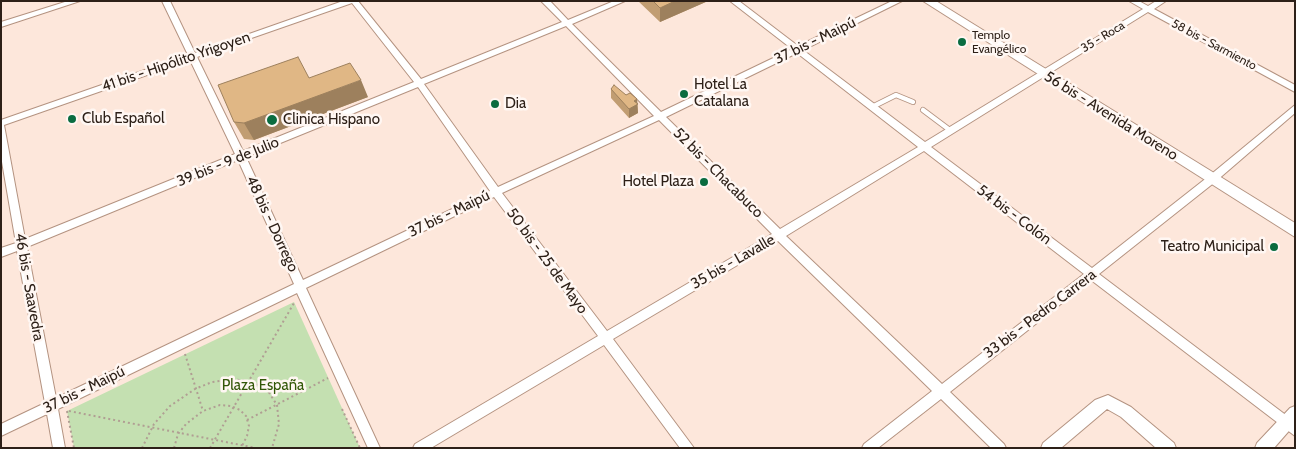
<!DOCTYPE html>
<html>
<head>
<meta charset="utf-8">
<style>
  body { margin:0 }
  #map { position:relative; width:1296px; height:449px; overflow:hidden; background:#fde7db; font-family:Cabin,sans-serif }
  canvas { display:block }
  .frame { position:absolute; inset:0; border:2px solid #2d2018; pointer-events:none }
</style>
</head>
<body>
<div id="map">
<canvas width="1296" height="449"></canvas>
<div class="frame"></div>
</div>
<script>
const g = document.querySelector('canvas').getContext('2d');
g.lineJoin = 'round';
function paint(path, color) { g.fillStyle = color; g.fill(path, 'evenodd'); }
const toPath = rows => new Path2D(rows.map(r => 'M' + r).join(''));
function stroke(path, color, width, dash) { g.strokeStyle = color; g.lineWidth = width; g.lineCap = dash ? 'butt' : 'round'; g.setLineDash(dash || []); g.stroke(path); }
function drawText(font, color, halo, rows, align = 'center') {
  g.font = font + ' Cabin,sans-serif'; g.lineWidth = 5; g.setLineDash([]); g.textBaseline = 'middle'; g.strokeStyle = halo; g.fillStyle = color; for (const [text, x, y, turn = 0] of rows) {
    g.save(); g.translate(x, y); g.rotate((+turn || 0) * Math.PI / 180); g.textAlign = isNaN(turn) ? turn : align; if (halo) g.strokeText(text, 0, 0); g.fillText(text, 0, 0); g.restore();
  }
}
paint(toPath([
  [294,302,360,448,74,448,67,411]
]), '#c4e0b1');
const service = toPath([
  [872,107,896,95,913,102],
  [923,110,951,131]
]);
const minor = toPath([
  [68,1,80,1,1,27,1,22,68,1],
  [162,1,170,1,195,53,343,1,358,1,421,79,562,22,541,1,550,1,568,20,614,1,625,1,572,24,661,112,792,49,730,1,739,1,798,46,892,1,902,1,803,50,925,142,1143,9,1129,1,1139,1,1148,6,1156,1,1166,1,1154,9,1295,85,1295,92,1148,12,931,147,1092,268,1209,176,1295,105,1295,113,1215,182,1099,274,1295,422,1295,436,1091,280,950,392,1004,444,1006,448,991,448,941,399,878,448,862,448,864,444,932,391,778,241,613,339,694,448,680,448,604,345,431,448,413,448,415,444,598,336,494,197,306,288,380,448,368,448,297,293,58,409,65,448,53,448,47,414,1,436,1,424,45,403,17,251,1,257,1,248,16,243,1,156,1,120,188,55,162,1],
  [352,3,414,82,243,151,197,57,352,3],
  [566,26,654,116,498,187,424,84,566,26],
  [797,53,918,147,780,229,666,117,797,53],
  [190,60,235,154,25,239,4,125,190,60],
  [418,87,490,191,303,280,246,157,418,87],
  [659,120,772,234,607,331,502,193,659,120],
  [924,151,1084,274,942,384,786,236,924,151],
  [238,160,294,284,56,398,27,247,238,160]
]);
const tertiary = toPath([
  [1108,395,1131,407,1174,443,1176,448,1156,448,1121,417,1107,409,1061,448,1041,448,1043,443,1095,400,1108,395],
  [1295,406,1295,424,1274,448,1255,448,1257,443,1290,408,1295,406]
]);
const secondary = toPath([
  [923,1,936,1,1295,223,1295,237,923,1]
]);
stroke(service, '#b49381', 6);
stroke(minor, '#b49381', 2);
stroke(tertiary, '#b49381', 2);
stroke(secondary, '#b49381', 2);
stroke(toPath([
  [185,354,203,411],
  [342,409,360,448],
  [67,411,74,448],
  [69,411,256,448],
  [247,420,328,378],
  [142,448,154,424,170,406,195,389,212,382,233,379,253,382,268,391,277,405,279,424,272,448],
  [174,448,178,434,186,424,203,411,220,405,231,406,240,410,246,416,249,426,247,436,241,448],
  [210,448,294,303]
]), '#b09e93', 2, [2, 3]);
stroke(service, '#fff', 4.5);
paint(minor, '#fff');
paint(tertiary, '#fff');
paint(secondary, '#fff');
paint(toPath([
  [638,1,708,1,660,22],
  [309,78,368,97,254,140,244,139,234,122],
  [611,89,637,99,638,113,629,118,611,98]
]), '#c19d72');
paint(toPath([
  [675,1,708,1,660,22,660,8],
  [361,80,368,97,254,140,244,123],
  [637,99,638,113,629,118,629,109,634,101]
]), '#9d805d');
const building = toPath([
  [653,1,675,1,660,8,653,1],
  [298,57,309,78,350,63,361,80,244,123,234,122,218,85,298,57],
  [614,85,626,95,630,93,637,99,634,101,638,104,629,109,611,89,614,85]
]);
paint(building, '#e0b785');
stroke(building, '#9d805d', 1);
for (const [x, y, r, color] of [
  [962,42,5,"#0a6c40"],
  [684,94,5,"#0a6c40"],
  [495,104,5,"#0a6c40"],
  [72,119,5,"#0a6c40"],
  [272,120,6,"#0a6c40"],
  [704,182,5,"#0a6c40"],
  [1274,247,5,"#0a6c40"]
]) { const dot = new Path2D(); dot.arc(x, y, r, 0, 2 * Math.PI); g.fillStyle = color; g.fill(dot); stroke(dot, '#fff7f3', 2); }
drawText('12px', '#2d2018', '#fff7f3', [
  ["Templo",972,35],
  ["Evangélico",972,49]
], 'left');
drawText('12px', '#2d2018', '#fff7f3', [
  ["35 - Roca",1103,37,-31],
  ["58 bis - Sarmiento",1214,45,28]
]);
drawText('15px', '#2d2018', '#fff7f3', [
  ["37 bis - Maipú",815,41,-26],
  ["41 bis - Hipólito Yrigoyen",176,62,-19],
  ["56 bis - Avenida Moreno",1111,116,32],
  ["39 bis - 9 de Julio",228,162,-22],
  ["52 bis - Chacabuco",718,173,45],
  ["37 bis - Maipú",449,214,-26],
  ["54 bis - Colón",1014,215,37],
  ["48 bis - Dorrego",272,224,65],
  ["50 bis - 25 de Mayo",547,261,54],
  ["35 bis - Lavalle",733,262,-30],
  ["46 bis - Saavedra",29,287,80],
  ["33 bis - Pedro Carrera",1040,314,-37],
  ["37 bis - Maipú",84,390,-26]
]);
drawText('15px', '#2d2018', '#fff7f3', [
  ["Hotel La",694,85],
  ["Catalana",694,102],
  ["Dia",505,104],
  ["Club Español",82,119],
  ["Clinica Hispano",283,120],
  ["Hotel Plaza",694,182,"right"],
  ["Teatro Municipal",1264,247,"right"]
], 'left');
drawText('15px', '#325707', '#fff7f3', [
  ["Plaza España",263,386]
]);
</script>
</body>
</html>
